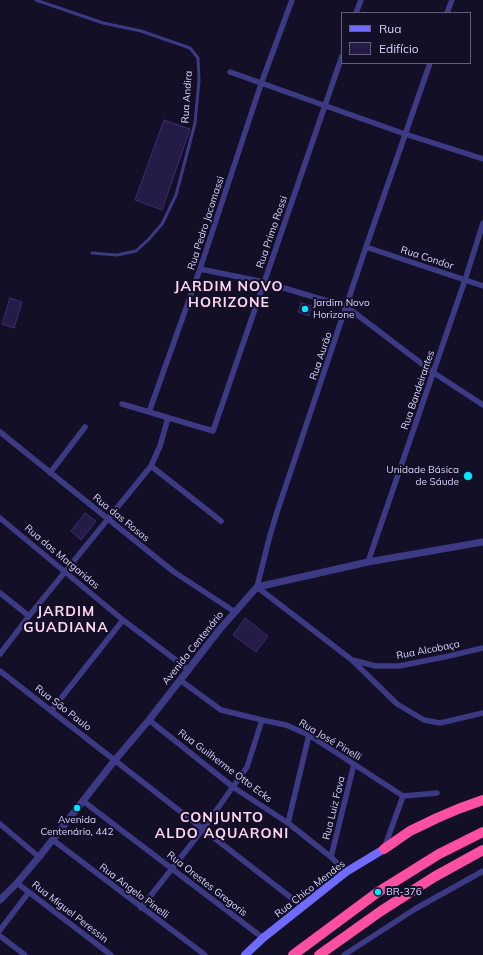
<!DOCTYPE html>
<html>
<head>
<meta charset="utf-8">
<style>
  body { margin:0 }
  #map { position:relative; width:483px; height:955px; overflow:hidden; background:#130f26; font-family:Mulish,sans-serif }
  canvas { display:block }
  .legend { position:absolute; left:341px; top:12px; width:130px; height:52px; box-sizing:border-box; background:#130f26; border:1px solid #625e7d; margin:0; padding:5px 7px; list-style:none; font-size:12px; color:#d9d4ff }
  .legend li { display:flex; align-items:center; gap:8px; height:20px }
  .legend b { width:20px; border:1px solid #625e7d }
</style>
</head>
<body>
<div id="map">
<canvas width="483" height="955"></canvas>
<ul class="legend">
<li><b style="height:5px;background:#6f6bff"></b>Rua</li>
<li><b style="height:11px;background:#241b47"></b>Edifício</li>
</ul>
</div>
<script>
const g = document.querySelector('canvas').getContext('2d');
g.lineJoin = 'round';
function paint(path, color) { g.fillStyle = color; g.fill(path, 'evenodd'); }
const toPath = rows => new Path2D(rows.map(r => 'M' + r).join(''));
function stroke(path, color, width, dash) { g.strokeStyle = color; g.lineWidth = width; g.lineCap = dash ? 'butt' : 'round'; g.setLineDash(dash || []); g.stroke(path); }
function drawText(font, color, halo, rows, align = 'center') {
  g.font = font + ' Mulish,sans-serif'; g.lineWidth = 4; g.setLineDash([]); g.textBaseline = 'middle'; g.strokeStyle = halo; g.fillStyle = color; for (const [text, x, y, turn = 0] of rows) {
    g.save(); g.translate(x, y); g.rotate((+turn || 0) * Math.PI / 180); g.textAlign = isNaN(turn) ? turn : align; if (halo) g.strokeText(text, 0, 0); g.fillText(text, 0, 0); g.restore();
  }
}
const building = toPath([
  [164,120,190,129,162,210,135,200,164,120],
  [10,298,22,302,14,328,2,324,10,298],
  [301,303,312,306,309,316,298,312,301,303],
  [85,513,96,521,81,540,71,531,85,513],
  [245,618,268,636,256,652,233,635,245,618]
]);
paint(building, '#241b47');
stroke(building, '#3b2d73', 1);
stroke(toPath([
  [36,0,103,23,141,31,190,48,198,58,199,81,195,123,176,195,162,224,149,239,136,251,117,255,92,253]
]), '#3d3a85', 3);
stroke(toPath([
  [356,13,361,0],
  [447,13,452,0],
  [430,63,366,247,277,512,269,539,257,587,352,660,397,704,424,720,440,723,483,713],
  [230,72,405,134,483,159],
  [366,247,483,286],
  [200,269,264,282,347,307,434,373,483,405],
  [122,404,213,431,342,56],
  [149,412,200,269,261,84,292,0],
  [0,432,174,572,235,612],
  [151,466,221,521],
  [50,473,85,427],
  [0,518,123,620,189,670],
  [368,562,465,280,483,223],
  [0,593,29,616],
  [0,654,29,616,151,466,160,446,168,418],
  [352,660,376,666,399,666,449,656,483,648],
  [0,671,303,907],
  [180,680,221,710,262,720,286,725,309,735,403,796],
  [51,711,123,620],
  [149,720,233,787,288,823,331,857,346,872],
  [403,796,437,793],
  [83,801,263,938],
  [288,823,309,735],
  [0,824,39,857],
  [53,840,205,955],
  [385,846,403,796],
  [331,857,354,764],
  [17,883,111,955],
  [141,908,203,829,247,767,262,720],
  [0,930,29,892],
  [0,936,25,955],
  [344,955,415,909,483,871]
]), '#3d3a85', 5.5);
stroke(toPath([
  [0,900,17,883,39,857,115,760,149,720,220,629,257,587,368,562,483,542]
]), '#3d3a85', 7);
stroke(toPath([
  [245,955,263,938,346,872,384,849]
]), '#6f6bff', 8);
stroke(toPath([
  [384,849,410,831,437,818,458,809,483,800],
  [293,955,378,892,439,854,483,832],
  [319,955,381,911,434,877,483,850]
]), '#ff4fa3', 10);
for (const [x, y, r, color] of [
  [305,309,4,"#00e5ff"],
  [468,476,5,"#00e5ff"],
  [77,808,4,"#00e5ff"],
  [378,892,4,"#00e5ff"]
]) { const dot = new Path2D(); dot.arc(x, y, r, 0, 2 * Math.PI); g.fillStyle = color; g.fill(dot); stroke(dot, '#130f26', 1.5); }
drawText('10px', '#d9d4ff', '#130f26', [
  ["Rua Andira",187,97,-86],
  ["Rua Pedro Jacomassi",206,223,-72],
  ["Rua Primo Rossi",272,232,-71],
  ["Rua Condor",427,258,18],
  ["Rua Aurão",321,356,-71],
  ["Rua Bandeirantes",418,390,-71],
  ["Rua das Rosas",121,518,39],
  ["Rua das Margaridas",62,557,40],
  ["Avenida Centenário",193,648,-51],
  ["Rua Alcobaça",428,650,-11],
  ["Rua São Paulo",63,708,38],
  ["Rua José Pinelli",330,740,31],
  ["Rua Guilherme Otto Ecks",225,766,37],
  ["Rua Luiz Fava",334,808,-76],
  ["Rua Orestes Gregoris",207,884,38],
  ["Rua Chico Mendes",310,889,-38],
  ["Rua Angelo Pinelli",134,891,37],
  ["Rua Miguel Peressin",70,912,38]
]);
drawText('10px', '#d9d4ff', '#130f26', [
  ["Jardim Novo",313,303],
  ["Horizone",313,315],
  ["Unidade Básica",459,470,"right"],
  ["de Sáude",459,482,"right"],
  ["Avenida",77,820,"center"],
  ["Centenário, 442",77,832,"center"],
  ["BR-376",386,892]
], 'left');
g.letterSpacing = '1px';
drawText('bold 14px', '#ffd6f0', '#130f26', [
  ["JARDIM NOVO",229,287],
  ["HORIZONE",229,303],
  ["JARDIM",66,612],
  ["GUADIANA",66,628],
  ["CONJUNTO",222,818],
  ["ALDO AQUARONI",222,834]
]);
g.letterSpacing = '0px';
</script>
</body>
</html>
